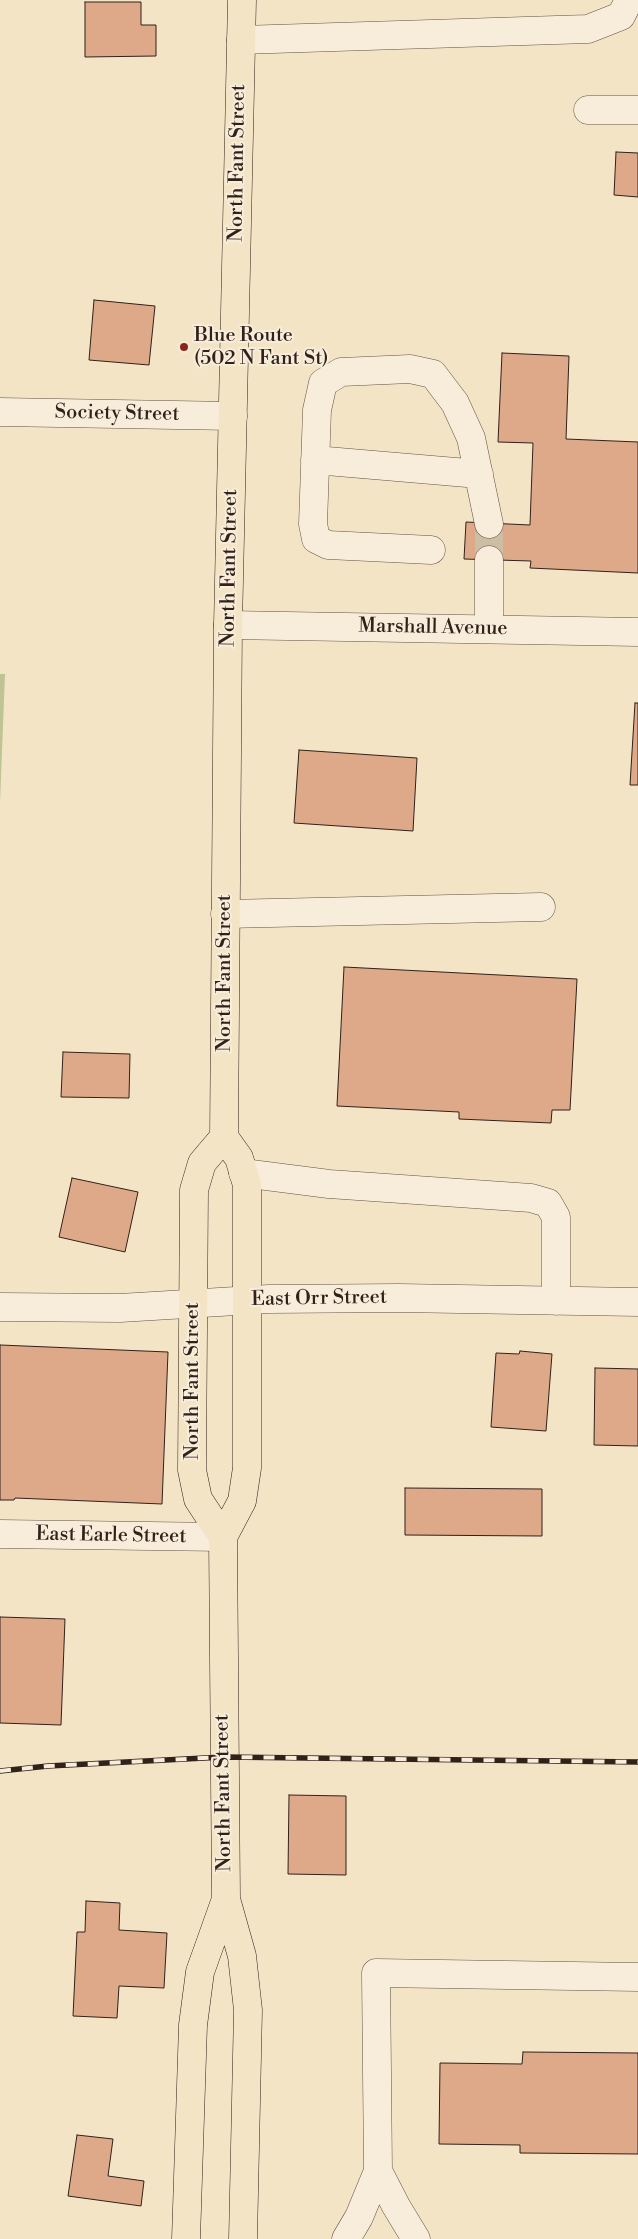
<!DOCTYPE html>
<html>
<head>
<meta charset="utf-8">
<style>
  body { margin:0 }
  canvas { display:block; background:#f4e4c6 }
</style>
</head>
<body>
<canvas width="638" height="2239"></canvas>
<script>
const g = document.querySelector('canvas').getContext('2d');
g.lineJoin = 'round';
function paint(path, color) { g.fillStyle = color; g.fill(path, 'evenodd'); }
const toPath = rows => new Path2D(rows.map(r => 'M' + r).join(''));
function stroke(path, color, width, dash) { g.strokeStyle = color; g.lineWidth = width; g.lineCap = dash ? 'butt' : 'round'; g.setLineDash(dash || []); g.stroke(path); }
function drawText(font, color, halo, rows, align = 'center') {
  g.font = font + ' "Libre Bodoni",serif'; g.lineWidth = 4; g.setLineDash([]); g.textBaseline = 'middle'; g.strokeStyle = halo; g.fillStyle = color; for (const [text, x, y, turn = 0] of rows) {
    g.save(); g.translate(x, y); g.rotate((+turn || 0) * Math.PI / 180); g.textAlign = isNaN(turn) ? turn : align; if (halo) g.strokeText(text, 0, 0); g.fillText(text, 0, 0); g.restore();
  }
}
paint(toPath([
  [0,674,5,674,0,803]
]), '#bec493');
const building = toPath([
  [85,2,141,2,141,25,156,25,156,56,85,57,85,2],
  [616,152,638,153,638,197,614,195,616,152],
  [94,300,155,306,149,365,89,360,94,300],
  [502,353,569,356,566,439,638,442,638,573,530,568,531,561,464,559,466,522,530,525,533,443,498,442,502,353],
  [635,703,638,703,638,785,630,785,635,703],
  [299,750,417,758,413,831,294,823,299,750],
  [344,967,577,979,570,1110,552,1110,551,1123,459,1119,459,1112,337,1106,344,967],
  [63,1052,130,1054,129,1098,61,1097,63,1052],
  [72,1178,138,1192,125,1252,59,1237,72,1178],
  [0,1345,168,1352,162,1504,15,1498,14,1500,0,1500,0,1345],
  [520,1351,552,1354,546,1431,491,1427,496,1353,519,1354,520,1351],
  [595,1368,638,1369,638,1446,594,1445,595,1368],
  [405,1488,542,1489,542,1536,405,1535,405,1488],
  [0,1617,65,1619,61,1725,0,1723,0,1617],
  [289,1795,346,1796,346,1875,288,1874,289,1795],
  [86,1901,120,1903,119,1930,167,1933,164,1988,119,1986,117,2018,73,2016,77,1932,85,1932,86,1901],
  [523,2052,638,2053,638,2154,520,2153,520,2145,439,2144,440,2063,522,2064,523,2052],
  [77,2135,113,2139,108,2176,144,2181,141,2206,68,2196,77,2135]
]);
paint(building, '#dea988');
stroke(building, '#30211a', 1);
stroke(toPath([
  [489,560,489,524]
]), '#cdbda4', 28, [28, 14]);
const minor = toPath([
  [241,40,588,29,621,16,629,0],
  [588,110,638,110],
  [0,412,233,416],
  [315,460,479,474],
  [431,550,328,545,316,539,313,524,317,410,323,383,341,372,410,369,433,374,455,403,471,438,489,524],
  [489,560,489,629],
  [228,625,638,632],
  [225,914,541,907],
  [243,1173,329,1184,531,1198,548,1203,556,1217,556,1301],
  [0,1307,120,1308,269,1299,399,1298,638,1302],
  [0,1534,223,1537],
  [378,2171,396,2206,416,2239],
  [346,2239,359,2217,378,2171,376,1973,638,1977]
]);
const major = toPath([
  [242,0,228,625,224,1137,239,1158,247,1185,247,1468,242,1501,223,1537,226,1899,242,1956,248,2010,243,2239],
  [223,1537,198,1499,192,1470,194,1190,202,1163,224,1137],
  [186,2239,193,2025,200,1972,226,1899]
]);
stroke(minor, '#615245', 29);
stroke(major, '#30211a', 29);
stroke(minor, '#f8edda', 28);
stroke(major, '#f4e4c6', 28);
const rail = toPath([
  [0,1771,48,1766,224,1757,638,1762]
]);
stroke(rail, '#30211a', 5.5);
stroke(rail, '#f8edda', 4, [11]);
for (const [x, y, r, color] of [
  [184,347,5,"#8f2418"]
]) { const dot = new Path2D(); dot.arc(x, y, r, 0, 2 * Math.PI); g.fillStyle = color; g.fill(dot); stroke(dot, '#f8edda', 2); }
drawText('20px', '#30211a', '#f8edda', [
  ["North Fant Street",238,163,-89],
  ["Society Street",117,414,1],
  ["North Fant Street",230,568,-89],
  ["Marshall Avenue",433,628,1],
  ["North Fant Street",225,973,-90],
  ["East Orr Street",319,1299,-1],
  ["North Fant Street",193,1381,-90],
  ["East Earle Street",111,1536,1],
  ["North Fant Street",224,1793,-91]
]);
drawText('20px', '#30211a', '#f8edda', [
  ["Blue Route",194,336],
  ["(502 N Fant St)",194,359]
], 'left');
</script>
</body>
</html>
